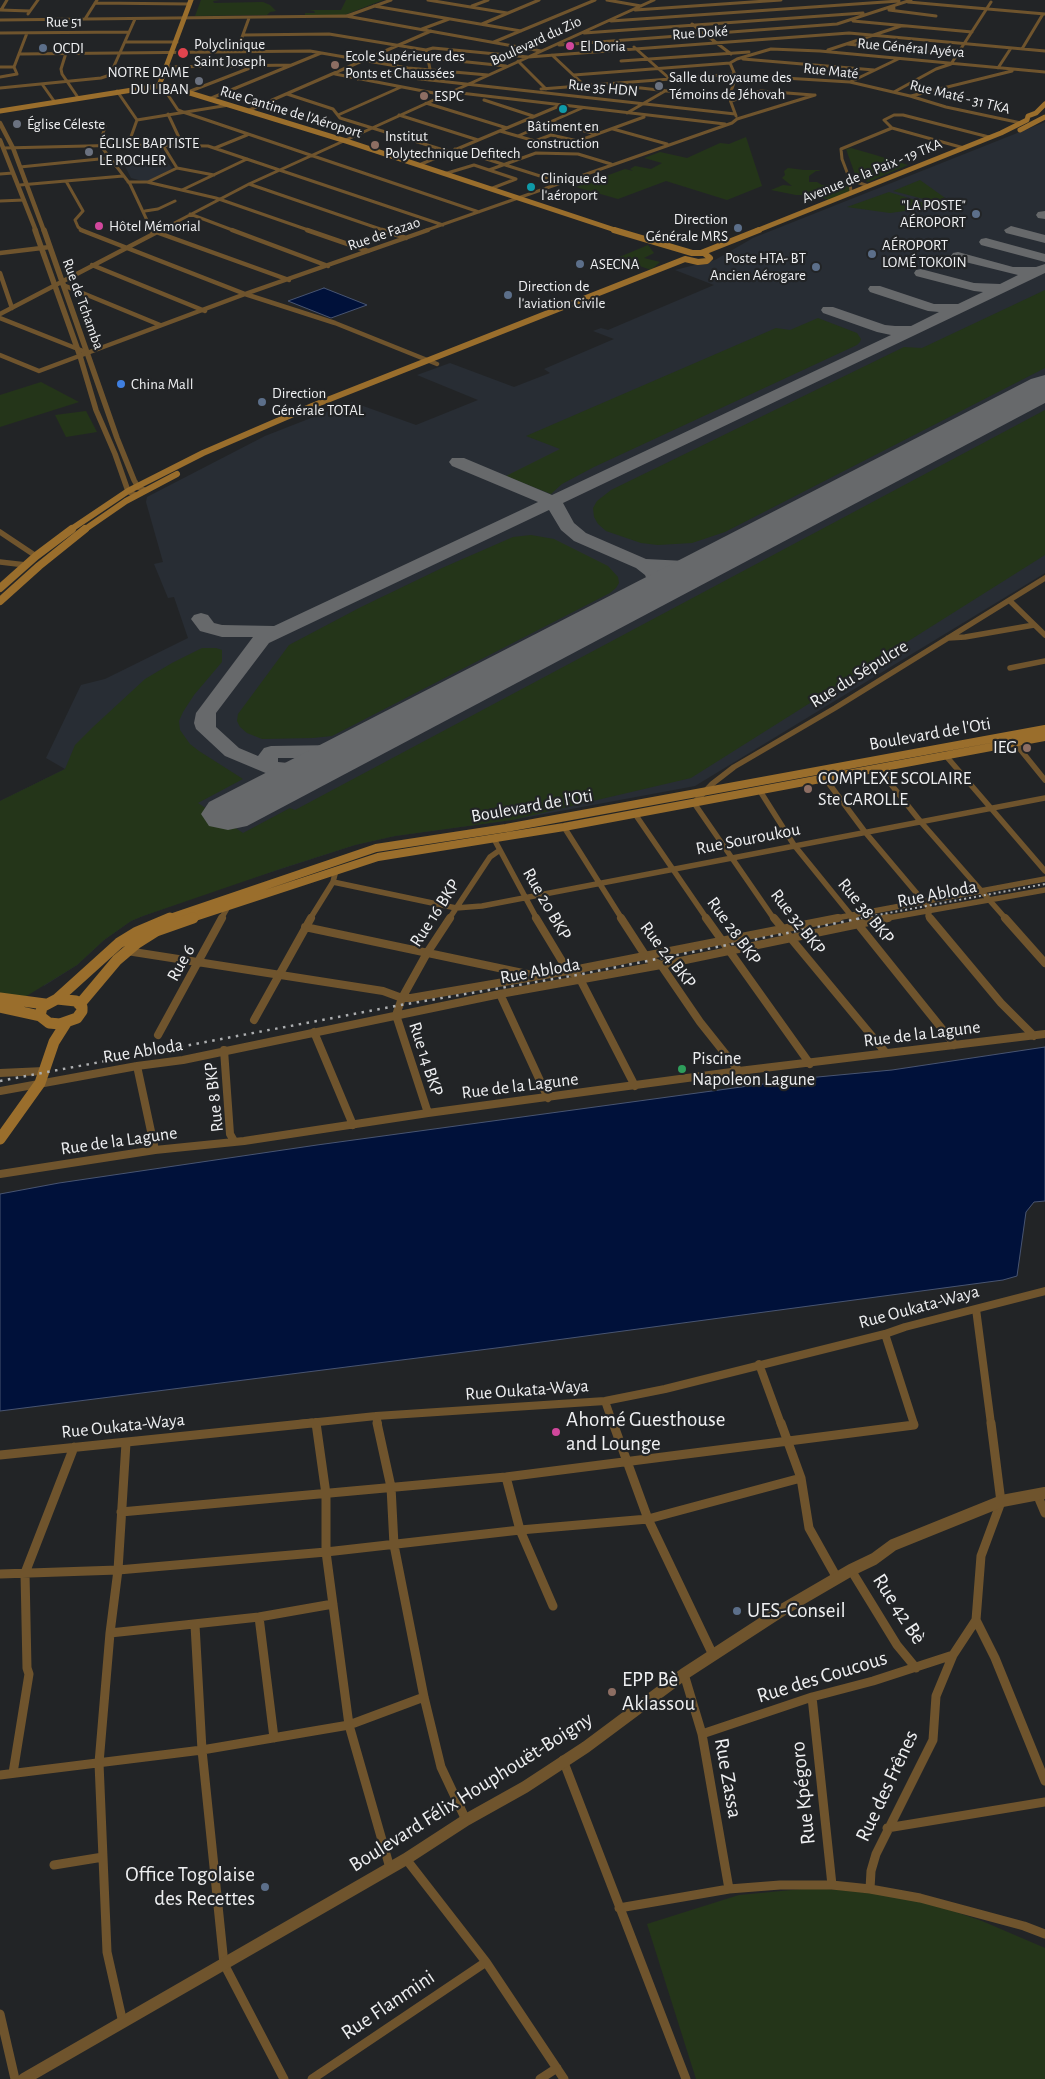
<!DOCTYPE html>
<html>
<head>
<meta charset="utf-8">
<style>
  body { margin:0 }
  canvas { display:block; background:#222426 }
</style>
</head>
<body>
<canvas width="1045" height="2079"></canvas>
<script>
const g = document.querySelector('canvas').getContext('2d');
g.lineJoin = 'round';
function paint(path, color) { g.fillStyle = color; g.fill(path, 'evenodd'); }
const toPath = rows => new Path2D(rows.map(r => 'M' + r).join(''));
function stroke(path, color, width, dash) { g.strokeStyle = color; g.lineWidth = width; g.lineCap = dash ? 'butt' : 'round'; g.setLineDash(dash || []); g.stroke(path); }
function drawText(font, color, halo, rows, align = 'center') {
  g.font = font + ' "Alegreya Sans",sans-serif'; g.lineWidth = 4.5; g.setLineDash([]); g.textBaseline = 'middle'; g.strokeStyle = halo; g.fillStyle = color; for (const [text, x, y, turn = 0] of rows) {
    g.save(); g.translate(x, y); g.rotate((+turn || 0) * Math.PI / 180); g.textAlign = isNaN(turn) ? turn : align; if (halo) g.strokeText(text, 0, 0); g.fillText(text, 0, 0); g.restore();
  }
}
paint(toPath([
  [1045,122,1045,573,695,786,512,820,395,836,355,845,228,886,143,916,131,921,104,940,77,965,44,986,0,801,65,769,46,758,81,685,105,679,188,638,174,597,168,598,154,564,163,562,146,502,147,497,265,436,352,402,416,425,478,400,417,375,450,363,514,387,550,373,544,369,614,339,593,331,601,328,608,330,714,285,675,270,715,260,753,238],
  [167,162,173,169,147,182,131,178,125,166]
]), '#282d34');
paint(toPath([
  [201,0,220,0,213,1,214,3,263,2,270,5,276,11,270,12,267,15,195,16],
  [346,0,383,0,342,16,305,15,305,13,315,13,314,11,309,10,341,10],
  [746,137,762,186,727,200,666,181,618,199,576,187,625,169,633,171,630,169,635,166,651,169,662,163,644,158,660,152,687,158,720,143,729,144],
  [851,148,872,154,908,165,868,182,856,177,846,149],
  [788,168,804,170,818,170,821,171,816,171,809,176,809,182,817,182,822,185,838,184,850,187,851,192,830,200,819,197,809,201,803,195,796,195,771,190,783,185,792,186,782,178,785,175,784,171],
  [920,180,948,200,947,202,939,203,893,191],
  [889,192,934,206,934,207,890,213,847,207],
  [648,245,654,253,644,258,660,262,651,270,617,258],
  [1045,290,1045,368,725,532,692,543,658,545,641,543,606,531,598,524,594,517,593,508,597,501,611,490,904,347,922,348],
  [818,318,857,333,861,339,860,342,857,345,594,467,562,484,551,494,506,476,560,449,526,436,776,328,790,330],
  [41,382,79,402,0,427,0,395],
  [1045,410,1045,555,691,778,512,820,395,836,355,845,280,869,143,916,131,921,104,940,77,965,25,997,0,996,0,801,65,769,75,745,93,727,145,679,172,663,202,648,216,648,222,650,222,662,194,695,183,712,179,721,180,730,190,744,199,751,243,779,198,803,243,833,290,808,295,810],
  [86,411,97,432,66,437,55,415],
  [531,535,554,539,608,566,618,577,619,583,616,588,610,593,332,736,313,738,262,739,247,733,240,727,237,721,238,714,289,645,361,607,442,568,513,537],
  [813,1888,871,1892,921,1900,982,1921,1045,1948,1045,2079,696,2079,647,1924,739,1895]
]), '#243519');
const water = toPath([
  [324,288,367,305,331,318,288,301,324,288],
  [1045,1047,1045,1201,1034,1202,1026,1212,1017,1276,1003,1280,504,1347,0,1411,0,1194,59,1183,317,1145,807,1078,892,1070,1045,1047]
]);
paint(water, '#00113a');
stroke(water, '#475471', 1);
paint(toPath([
  [1045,211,1045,219,1038,218,1036,215,1038,212,1045,211],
  [1011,226,1045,235,1045,243,1006,233,1004,230,1011,226],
  [986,238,1045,254,1045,262,981,245,979,242,981,239,986,238],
  [958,252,1013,267,1036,267,1045,264,1045,273,563,503,574,523,586,533,646,559,685,561,701,558,722,551,728,552,731,556,728,560,713,567,685,573,661,571,666,582,660,594,645,605,638,607,631,605,629,601,631,597,645,587,648,582,645,575,636,568,574,541,561,530,549,510,269,643,216,713,216,727,239,748,258,756,264,748,271,746,337,745,363,738,370,740,373,744,370,748,338,757,341,761,337,765,307,775,299,776,268,774,225,756,196,729,194,723,196,713,253,637,222,637,200,631,191,619,194,615,201,613,208,615,214,623,222,625,274,626,538,502,452,466,449,462,452,458,464,458,552,495,891,335,877,332,823,313,821,310,823,307,833,307,885,325,895,326,911,326,939,312,928,311,870,292,868,289,870,286,880,286,934,304,958,304,983,292,974,291,916,276,914,273,916,270,921,269,974,283,1000,284,1018,275,953,259,951,256,953,253,958,252],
  [278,758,319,758,298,764,278,762,278,758]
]), '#67696b');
paint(toPath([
  [1045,375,1045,403,247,826,228,830,209,826,201,814,209,802,1031,379,1045,375]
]), '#67696b');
stroke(toPath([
  [428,0,507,13],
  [607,0,641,6],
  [908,2,1045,14],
  [95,3,190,4],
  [374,6,521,31],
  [472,6,488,0],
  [894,8,889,10,936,16],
  [0,10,30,11],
  [1,10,7,0],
  [635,10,781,0],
  [28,14,38,0],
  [347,16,391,0],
  [85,19,97,0],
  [0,20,346,16,541,51],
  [611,21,899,1],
  [853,21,972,32],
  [482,24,539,0],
  [692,24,731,54],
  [422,29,449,19],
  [0,33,129,32],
  [584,33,863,13],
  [244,35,329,34,426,50,430,69],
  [125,42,177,42],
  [494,42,595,0],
  [847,44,958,55],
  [559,45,837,24,911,0],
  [634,47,670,79],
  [1022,49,1043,14],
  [426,50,433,48,528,57,849,33,1045,51],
  [828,50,901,26],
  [237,51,249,18],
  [66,53,61,69,62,74,79,99],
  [20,54,310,51,408,68,488,75],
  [552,55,585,86],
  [429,58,506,66],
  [743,59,874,70],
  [518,61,546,89],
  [621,61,749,52],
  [0,67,14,67],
  [166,67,292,65],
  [998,68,1011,48],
  [335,74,444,95],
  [574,75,730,63],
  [735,75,850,82,910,96,946,107,1021,123],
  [0,77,17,74,14,67,27,33],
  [358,79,368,74,376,74,735,114],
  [850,82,898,59],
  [42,84,54,101],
  [162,86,178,110,183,112,479,212],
  [623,86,730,98],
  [0,88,101,78,110,75,135,19],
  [541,89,735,74],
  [117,91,137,120],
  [188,92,250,68],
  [452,92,725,124],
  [894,92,936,69,951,64,991,2],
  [287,94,333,109,340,118,450,152],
  [911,96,1012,71],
  [209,99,321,53],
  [484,100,533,116],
  [731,101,761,91,813,95],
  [426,103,507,128],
  [247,111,431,31],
  [627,113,665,91],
  [168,114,183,146],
  [338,115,401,87],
  [399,115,478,140],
  [736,116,729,97,736,77,730,63,737,59,771,49,820,51,1045,72],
  [137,120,229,105],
  [551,122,596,134],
  [105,126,100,145,130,184,152,231],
  [613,129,667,144],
  [500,131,535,141,551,135,578,141,644,117],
  [518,136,582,108],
  [128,145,137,120],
  [164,147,177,168],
  [4,148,128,145,208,146,443,225],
  [215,148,247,135],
  [964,148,892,128,884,120,894,115,903,115,989,137],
  [455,149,562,183],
  [419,165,559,106],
  [20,167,109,158],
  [489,170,536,153,578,154,611,164],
  [0,174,13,173],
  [444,174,474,165,516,179,490,189],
  [850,180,869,186],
  [66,181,83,211,75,220,78,227,83,231],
  [128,182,147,182,216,198,311,231],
  [148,182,177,168,214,175],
  [249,184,386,231],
  [20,185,123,176],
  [182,190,247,159],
  [851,193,850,180,842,159,841,149,892,128],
  [0,201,24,200],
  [145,211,158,209,175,201],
  [190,214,235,231],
  [159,231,249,184,654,0],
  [424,231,732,123,737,119,815,95]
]), '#6f542d', 3);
stroke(toPath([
  [81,230,245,294,335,323,437,364],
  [152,230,153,233],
  [232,230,328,266],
  [307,230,368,251],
  [382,230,406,238],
  [156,232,289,280],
  [0,253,50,247],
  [92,265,205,311],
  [0,273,12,308],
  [63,285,160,325],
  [0,314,161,230],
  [0,318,83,351],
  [0,355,39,371,245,294,428,230]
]), '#6f542d', 4.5);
stroke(toPath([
  [0,532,36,556],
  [0,562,26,565],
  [1010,601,1045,635],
  [948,638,965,637,1034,625],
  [1010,668,1045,661],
  [1015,743,1045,780],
  [946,756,1045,871],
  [879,769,920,821,1006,919],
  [824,777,865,832,930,909,928,916,931,919],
  [760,791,794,845,854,919],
  [635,814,707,919],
  [564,827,622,919],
  [494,839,537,919],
  [333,882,456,908,482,906,1045,798],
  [221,919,229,905],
  [310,919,333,882,336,870],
  [449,919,490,857,500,850],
  [774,919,694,803,712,784,734,767,835,708,1045,578],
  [831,919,1045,879],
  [882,919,1045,890]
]), '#6f542d', 5.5);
stroke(toPath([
  [536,918,568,971,577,975,580,979,635,1086],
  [621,918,645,955,650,960,661,965,700,1022,739,1071],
  [706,918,810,1064],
  [774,918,886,1053],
  [853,918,955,1045],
  [930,918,1001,1003,1034,1036],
  [1005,918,1045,963],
  [305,927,532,975],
  [127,951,383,991,402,998,411,998,568,971,838,918],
  [500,994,548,1098],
  [254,1020,311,918],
  [314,1032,353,1125],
  [158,1035,222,918],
  [224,1050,230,1134,234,1141],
  [137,1066,155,1150],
  [0,1073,44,1071],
  [0,1091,137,1066,183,1060,500,994,661,965,888,918],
  [428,1113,396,1015,402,998,427,953,450,918],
  [0,1174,155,1150,244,1141,428,1113,739,1071,1045,1034],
  [976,1309,991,1424],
  [885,1334,914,1424],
  [759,1364,781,1424],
  [605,1401,613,1424],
  [376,1416,378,1424],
  [316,1422,316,1424],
  [299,1424,376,1416,605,1401,665,1389,885,1334,905,1327,1045,1291]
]), '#6f542d', 8);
stroke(toPath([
  [316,1423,326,1494,326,1552,349,1725,390,1868],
  [377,1423,391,1487,394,1545,424,1697,441,1767,466,1820],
  [613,1423,648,1519,713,1655],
  [781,1423,801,1478,809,1528,837,1578],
  [0,1455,312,1423],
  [506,1477,520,1530,553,1606],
  [1037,1494,1045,1513],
  [121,1512,506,1477,914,1425,913,1423],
  [851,1570,897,1645,916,1668],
  [0,1574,118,1570,326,1552,520,1530,648,1519,801,1478],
  [259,1617,274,1738],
  [976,1620,995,1658,1045,1781],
  [195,1625,202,1750,224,1964,284,2079],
  [110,1633,259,1617,333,1604],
  [684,1674,702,1734,729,1889],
  [812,1697,832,1885],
  [702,1734,812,1697,873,1681,953,1655],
  [563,1760,686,2079],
  [13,1773,29,1674,27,1668,25,1573,74,1447],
  [0,1775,202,1750,349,1725,424,1697],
  [887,1828,1045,1802],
  [406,1859,486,1962,564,2079],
  [54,1865,103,1857],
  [870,1889,871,1871,876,1854,933,1740,936,1696,953,1655,976,1620,981,1556,1001,1502,991,1423],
  [619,1908,729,1889,780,1885,832,1885,870,1889,920,1898,1024,1926,1045,1934],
  [0,2014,15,2079],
  [123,2023,107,1952,99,1763,110,1633,118,1570,126,1443],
  [312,2079,486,1962],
  [540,2079,557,2068]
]), '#6f542d', 9);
stroke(toPath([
  [0,123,13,148,44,231],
  [0,140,36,231]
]), '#6f542d', 4.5);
stroke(toPath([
  [35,230,80,356,96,410,115,454,128,491,135,495],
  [44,230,117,438,134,480,138,487,144,490]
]), '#6f542d', 5.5);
stroke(toPath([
  [24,2079,406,1859,466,1820,525,1787,586,1747,684,1674,784,1609,851,1570,874,1559,893,1545,1002,1501,1045,1493]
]), '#6f542d', 12);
stroke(toPath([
  [160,83,191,0],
  [0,111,164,85,346,141,618,231],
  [1020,130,1045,117],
  [756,231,1001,133,1027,120,1028,116,1036,113,1045,104]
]), '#9a6e2c', 5);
stroke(toPath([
  [701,253,759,230],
  [70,530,128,491,203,453,312,406,685,259,698,262,707,261,710,258,704,253,692,253,614,230],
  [84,530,126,501,177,474]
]), '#9a6e2c', 6);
stroke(toPath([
  [0,588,36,556,72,529],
  [0,601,39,566,85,529],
  [167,919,376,848,506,828,1045,729],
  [189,919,378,857,564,827,1045,737]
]), '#9a6e2c', 8);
stroke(toPath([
  [0,998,45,1004],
  [57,999,119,943,137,932,170,918],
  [57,999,76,1001,82,1007,82,1011,77,1018,60,1024,49,1023,40,1016,42,1007,57,999],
  [80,1004,117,960,137,943,156,931,193,918],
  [0,1007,40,1016],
  [0,1139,40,1083,54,1042,66,1023]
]), '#9a6e2c', 11);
stroke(toPath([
  [856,919,1045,884]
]), '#acaeb0', 2, [2, 3]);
stroke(toPath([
  [0,1081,401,1005,577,975,862,918]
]), '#acaeb0', 2.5, [2.5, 5.5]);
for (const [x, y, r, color] of [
  [570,46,5,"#d1479c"],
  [43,48,5,"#5c6f8a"],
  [183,53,6,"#e0444e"],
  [335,65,5,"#8d6e63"],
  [199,81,5,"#6b7280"],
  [659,86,5,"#6b7280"],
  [424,96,5,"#8d6e63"],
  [563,109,5,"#0f9aa8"],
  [17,124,5,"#6b7280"],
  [375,145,5,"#8d6e63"],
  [89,152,5,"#6b7280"],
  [531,187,5,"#0f9aa8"],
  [976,214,5,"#5c6f8a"],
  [99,226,5,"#d1479c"],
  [738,228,5,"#5c6f8a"],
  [872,254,5,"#5c6f8a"],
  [580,264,5,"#5c6f8a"],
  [816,267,5,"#5c6f8a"],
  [508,295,5,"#5c6f8a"],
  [121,384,5,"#3f7fe0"],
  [262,402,5,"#5c6f8a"],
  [1027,748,5,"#8d6e63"],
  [808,789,5,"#8d6e63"],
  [682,1069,5,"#2e9e5b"],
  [556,1432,5,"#d1479c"],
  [737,1611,5,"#5c6f8a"],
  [612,1692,5,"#8d6e63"],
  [265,1887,5,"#5c6f8a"]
]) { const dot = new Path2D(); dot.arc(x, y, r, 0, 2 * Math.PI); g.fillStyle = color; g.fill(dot); stroke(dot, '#222426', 2); }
drawText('15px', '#eeeff1', '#222426', [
  ["Rue 51",64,22,-1],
  ["Rue Doké",700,33,-4],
  ["Boulevard du Zio",536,41,-25],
  ["Rue Général Ayéva",911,48,5],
  ["Rue Maté",831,71,6],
  ["Rue 35 HDN",603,88,6],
  ["Rue Maté - 31 TKA",960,97,14],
  ["Rue Cantine de l'Aéroport",291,112,17],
  ["Avenue de la Paix - 19 TKA",872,171,-22],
  ["Rue de Fazao",384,234,-19],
  ["Rue de Tchamba",83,304,70]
]);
drawText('15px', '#eeeff1', '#222426', [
  ["Polyclinique",194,44],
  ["Saint Joseph",194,61],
  ["El Doria",580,46],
  ["OCDI",53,48],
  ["Ecole Supérieure des",345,56],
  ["Ponts et Chaussées",345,73],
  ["NOTRE DAME",189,72,"right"],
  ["DU LIBAN",189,89,"right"],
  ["Salle du royaume des",669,77],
  ["Témoins de Jéhovah",669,94],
  ["ESPC",434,96],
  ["Église Céleste",27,124],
  ["Bâtiment en",563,126,"center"],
  ["construction",563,143,"center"],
  ["Institut",385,136],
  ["Polytechnique Defitech",385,153],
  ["ÉGLISE BAPTISTE",99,143],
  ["LE ROCHER",99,160],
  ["Clinique de",541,178],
  ["l'aéroport",541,195],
  ["\"LA POSTE\"",966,205,"right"],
  ["AÉROPORT",966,222,"right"],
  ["Direction",728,219,"right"],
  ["Générale MRS",728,236,"right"],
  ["Hôtel Mémorial",109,226],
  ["AÉROPORT",882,245],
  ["LOMÉ TOKOIN",882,262],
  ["Poste HTA- BT",806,258,"right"],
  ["Ancien Aérogare",806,275,"right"],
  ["ASECNA",590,264],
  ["Direction de",518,286],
  ["l'aviation Civile",518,303],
  ["China Mall",131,384],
  ["Direction",272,393],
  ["Générale TOTAL",272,410]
], 'left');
drawText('18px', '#eeeff1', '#222426', [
  ["Rue du Sépulcre",859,674,-32],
  ["Boulevard de l'Oti",930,734,-10],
  ["Boulevard de l'Oti",532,806,-10],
  ["Rue Souroukou",748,839,-11],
  ["Rue Abloda",937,894,-11],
  ["Rue 20 BKP",547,904,60],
  ["Rue 38 BKP",866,911,51],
  ["Rue 16 BKP",435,913,-57],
  ["Rue 32 BKP",798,922,52],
  ["Rue 28 BKP",734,931,54],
  ["Rue 24 BKP",668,955,52],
  ["Rue 6",181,963,-61],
  ["Rue Abloda",540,971,-10],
  ["Rue de la Lagune",922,1034,-7],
  ["Rue Abloda",143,1051,-9],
  ["Rue 14 BKP",426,1059,72],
  ["Rue de la Lagune",520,1086,-7],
  ["Rue 8 BKP",214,1097,-96],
  ["Rue de la Lagune",119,1141,-8],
  ["Rue Oukata-Waya",919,1307,-15],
  ["Rue Oukata-Waya",527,1390,-4],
  ["Rue Oukata-Waya",123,1426,-6]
]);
drawText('18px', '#eeeff1', '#222426', [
  ["IEG",1017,748,"right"],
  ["COMPLEXE SCOLAIRE",818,779],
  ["Ste CAROLLE",818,800],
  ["Piscine",692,1059],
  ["Napoleon Lagune",692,1080]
], 'left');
drawText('21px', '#eeeff1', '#222426', [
  ["Ahomé Guesthouse",566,1420],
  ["and Lounge",566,1444],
  ["UES-Conseil",747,1611],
  ["EPP Bè",622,1680],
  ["Aklassou",622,1704],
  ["Office Togolaise",255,1875,"right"],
  ["des Recettes",255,1899,"right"]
], 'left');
drawText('21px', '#eeeff1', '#222426', [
  ["Rue 42 Bè",899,1609,57],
  ["Rue des Coucous",822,1677,-17],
  ["Rue Zassa",728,1778,80],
  ["Rue des Frênes",887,1786,-65],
  ["Boulevard Félix Houphouët-Boigny",471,1792,-32],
  ["Rue Kpégoro",803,1793,-96],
  ["Rue Flanmini",388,2005,-34]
]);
</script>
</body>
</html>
